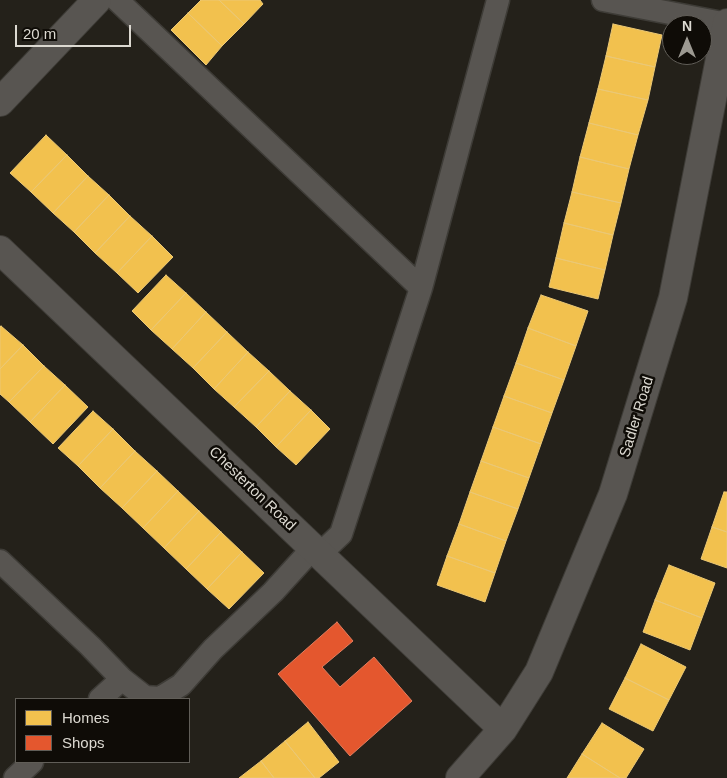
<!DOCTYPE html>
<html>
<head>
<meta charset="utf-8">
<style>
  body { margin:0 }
  #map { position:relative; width:727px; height:778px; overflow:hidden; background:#24211a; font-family:Helvetica,sans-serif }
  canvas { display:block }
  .legend { position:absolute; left:15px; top:698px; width:175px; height:65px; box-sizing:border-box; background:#0f0c07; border:1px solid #615e58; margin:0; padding:6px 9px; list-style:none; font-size:15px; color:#dcd9d1 }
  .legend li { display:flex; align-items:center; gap:10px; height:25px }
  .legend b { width:25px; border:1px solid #615e58 }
  .north { position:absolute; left:662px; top:15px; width:50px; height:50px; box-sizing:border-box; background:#0f0c07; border:1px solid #615e58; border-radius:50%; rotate:0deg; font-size:14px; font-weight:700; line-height:20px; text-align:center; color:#dcd9d1 }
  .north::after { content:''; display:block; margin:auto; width:18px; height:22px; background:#9c9991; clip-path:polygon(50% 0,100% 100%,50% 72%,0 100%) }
  .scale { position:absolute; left:15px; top:25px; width:116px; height:22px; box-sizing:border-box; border:2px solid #dcd9d1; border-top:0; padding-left:6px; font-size:15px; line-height:18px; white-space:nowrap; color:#dcd9d1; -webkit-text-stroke:4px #0f0c07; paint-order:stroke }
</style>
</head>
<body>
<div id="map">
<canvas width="727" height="778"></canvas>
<ul class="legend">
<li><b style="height:14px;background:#f2c14e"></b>Homes</li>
<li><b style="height:14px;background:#e4572e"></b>Shops</li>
</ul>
<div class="north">N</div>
<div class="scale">20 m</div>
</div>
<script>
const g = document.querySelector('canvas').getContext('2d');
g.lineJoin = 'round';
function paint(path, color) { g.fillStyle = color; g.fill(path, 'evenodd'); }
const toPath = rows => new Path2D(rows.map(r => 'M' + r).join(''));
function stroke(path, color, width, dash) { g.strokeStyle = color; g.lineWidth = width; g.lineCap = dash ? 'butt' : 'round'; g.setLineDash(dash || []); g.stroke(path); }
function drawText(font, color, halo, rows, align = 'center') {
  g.font = font + ' Helvetica,sans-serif'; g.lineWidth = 5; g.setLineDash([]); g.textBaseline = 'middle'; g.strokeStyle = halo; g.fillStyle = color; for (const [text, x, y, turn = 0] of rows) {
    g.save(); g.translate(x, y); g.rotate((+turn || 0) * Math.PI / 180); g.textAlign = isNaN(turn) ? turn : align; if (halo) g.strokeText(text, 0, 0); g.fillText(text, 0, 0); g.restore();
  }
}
const homes = toPath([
  [201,0,219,0,244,24,222,46,188,13,201,0],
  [219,0,260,0,263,4,244,24,219,0],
  [188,13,222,46,206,65,171,30,188,13],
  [613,24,662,35,655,67,606,56,613,24],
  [606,56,655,67,648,100,598,89,606,56],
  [598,89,648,100,638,135,589,123,598,89],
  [589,123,638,135,629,169,580,157,589,123],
  [46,135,67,155,31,192,10,173,46,135],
  [67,155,88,176,53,213,31,192,67,155],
  [580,157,629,169,621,203,572,192,580,157],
  [88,176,109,195,74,232,53,213,88,176],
  [572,192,621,203,613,235,564,223,572,192],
  [109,195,130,216,95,253,74,232,109,195],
  [130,216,152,236,117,273,95,253,130,216],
  [564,223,613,235,605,270,556,258,564,223],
  [152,236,173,257,138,293,117,273,152,236],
  [556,258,605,270,598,299,549,287,556,258],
  [166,275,186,293,151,330,132,311,166,275],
  [186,293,206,312,172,349,151,330,186,293],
  [541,295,588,311,576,346,528,328,541,295],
  [206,312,227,332,193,368,172,349,206,312],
  [1,326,23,345,0,369,0,327,1,326],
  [528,328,576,346,564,380,516,363,528,328],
  [227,332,248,352,214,389,193,368,227,332],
  [23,345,44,366,9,402,0,394,0,369,23,345],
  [248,352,269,371,234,407,214,389,248,352],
  [516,363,564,380,552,413,504,396,516,363],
  [44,366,65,385,30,422,9,402,44,366],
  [269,371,290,391,256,427,234,407,269,371],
  [65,385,88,407,53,444,30,422,65,385],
  [290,391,311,410,276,447,256,427,290,391],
  [504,396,552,413,541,444,493,427,504,396],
  [311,410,330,429,296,465,276,447,311,410],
  [93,411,113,429,78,466,58,448,93,411],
  [493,427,541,444,529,478,481,461,493,427],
  [113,429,135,451,100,488,78,466,113,429],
  [135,451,157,471,122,508,100,488,135,451],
  [481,461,529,478,518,509,470,492,481,461],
  [157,471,178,491,143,528,122,508,157,471],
  [178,491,199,511,164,548,143,528,178,491],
  [470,492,518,509,506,541,459,524,470,492],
  [724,492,727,492,727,532,712,527,724,492],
  [199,511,221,532,186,569,164,548,199,511],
  [459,524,506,541,495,573,447,556,459,524],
  [712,527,727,532,727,568,701,559,712,527],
  [221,532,242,552,207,589,186,569,221,532],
  [242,552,264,573,229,609,207,589,242,552],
  [447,556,495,573,485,602,437,585,447,556],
  [669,565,715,583,702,618,655,600,669,565],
  [655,600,702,618,690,650,643,632,655,600],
  [641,644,686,667,669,700,625,678,641,644],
  [625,678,669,700,653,731,609,709,625,678],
  [308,722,339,762,319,778,315,778,285,741,308,722],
  [602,723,644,749,626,778,620,778,582,754,602,723],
  [285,741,315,778,274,778,261,761,285,741],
  [582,754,620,778,567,778,582,754],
  [261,761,274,778,239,778,261,761]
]);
paint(homes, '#f2c14e');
stroke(homes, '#ebc875', 1);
const shops = toPath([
  [337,622,353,641,322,667,340,687,374,657,412,701,350,756,278,674,337,622]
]);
paint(shops, '#e4572e');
stroke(shops, '#e27e5f', 1);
const lane = toPath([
  [117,0,421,288],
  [603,0,727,24],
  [320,554,341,534,421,288,498,0],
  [0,561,90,646,122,679,145,697,160,698,181,685,213,649,273,592,313,548],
  [100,699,122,679],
  [15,778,32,762]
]);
const street = toPath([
  [0,102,97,0],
  [0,250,503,729],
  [460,778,503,729,539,672,613,494,673,298,727,23]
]);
stroke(lane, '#3e3c37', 25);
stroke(street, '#3e3c37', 30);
stroke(lane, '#585551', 22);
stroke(street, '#585551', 28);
drawText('15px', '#dcd9d1', '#0f0c07', [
  ["Sadler Road",637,417,-73],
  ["Chesterton Road",252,489,44]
]);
</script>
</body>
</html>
